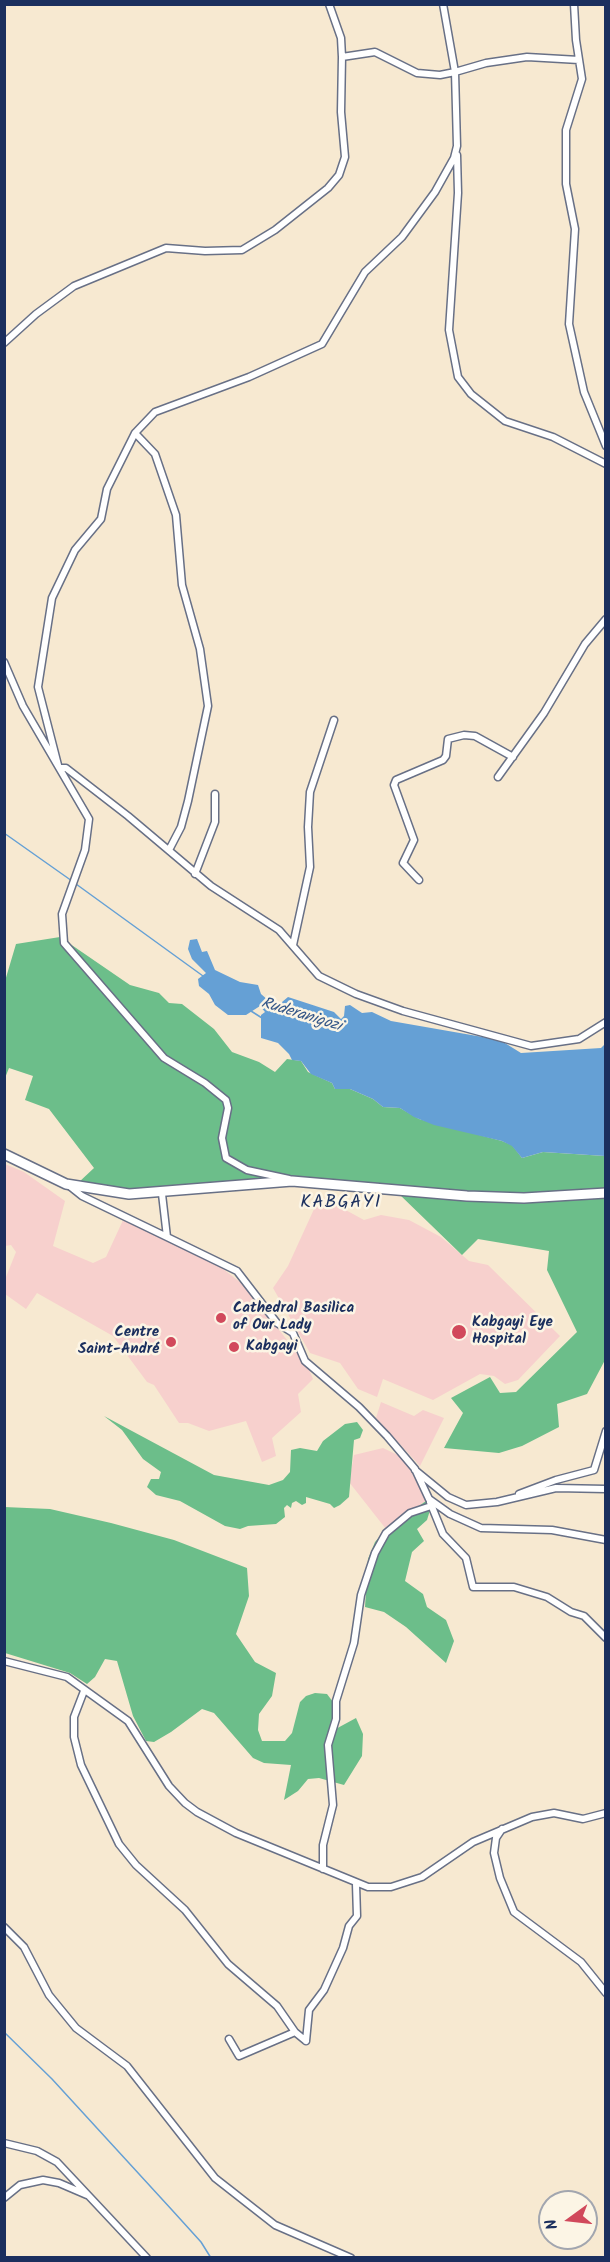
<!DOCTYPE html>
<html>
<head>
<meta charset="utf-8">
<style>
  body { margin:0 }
  #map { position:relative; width:610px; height:2262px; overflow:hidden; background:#f7e9d1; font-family:Kalam,sans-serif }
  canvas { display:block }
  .frame { position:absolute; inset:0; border:6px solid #1b2f5e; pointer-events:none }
  .north { position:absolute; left:538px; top:2190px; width:60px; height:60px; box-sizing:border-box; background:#fcf5e5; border:2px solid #a2a6af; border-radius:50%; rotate:255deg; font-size:16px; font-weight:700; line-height:24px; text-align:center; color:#1b2f5e }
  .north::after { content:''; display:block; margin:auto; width:21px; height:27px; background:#d1495b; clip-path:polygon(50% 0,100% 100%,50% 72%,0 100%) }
</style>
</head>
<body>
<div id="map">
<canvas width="610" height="2262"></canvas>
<div class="frame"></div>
<div class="north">N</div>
</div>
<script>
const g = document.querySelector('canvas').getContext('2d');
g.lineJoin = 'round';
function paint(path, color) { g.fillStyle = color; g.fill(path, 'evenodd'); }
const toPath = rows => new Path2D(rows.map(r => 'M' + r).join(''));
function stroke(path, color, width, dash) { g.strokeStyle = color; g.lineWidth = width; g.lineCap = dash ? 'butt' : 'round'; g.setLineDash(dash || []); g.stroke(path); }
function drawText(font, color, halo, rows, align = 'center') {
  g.font = font + ' Kalam,sans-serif'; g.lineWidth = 5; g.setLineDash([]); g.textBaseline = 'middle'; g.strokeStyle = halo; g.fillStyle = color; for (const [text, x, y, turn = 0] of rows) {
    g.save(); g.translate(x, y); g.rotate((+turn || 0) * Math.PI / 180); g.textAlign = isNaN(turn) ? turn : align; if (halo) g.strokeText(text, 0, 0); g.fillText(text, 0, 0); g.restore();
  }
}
paint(toPath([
  [5,1164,24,1172,65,1201,53,1246,93,1263,106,1257,124,1218,223,1269,245,1286,308,1367,313,1379,298,1394,301,1412,272,1438,276,1456,262,1462,246,1421,209,1431,188,1423,179,1423,154,1385,147,1382,113,1336,37,1293,26,1309,5,1294,4,1282,16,1252,11,1245,5,1246],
  [320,1196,364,1220,381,1215,409,1220,441,1237,469,1261,488,1265,560,1336,518,1380,505,1384,494,1376,480,1374,433,1400,383,1379,377,1397,358,1389,340,1363,310,1353,273,1288,288,1266],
  [381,1402,414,1416,423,1410,444,1418,420,1466,376,1418],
  [383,1448,404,1458,426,1501,386,1529,349,1482,354,1455]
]), '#f7d0cd');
paint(toPath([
  [60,937,130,985,159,993,169,1003,182,1004,214,1029,232,1052,259,1062,275,1072,287,1059,301,1061,308,1072,332,1083,335,1089,350,1089,373,1099,383,1107,400,1108,419,1119,502,1141,512,1145,522,1158,543,1152,605,1156,605,1360,587,1394,557,1404,559,1427,522,1446,499,1453,444,1448,463,1413,451,1398,490,1377,500,1393,516,1392,577,1332,547,1270,549,1251,478,1239,462,1255,399,1194,294,1178,211,1182,171,1193,78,1183,94,1168,49,1109,25,1100,33,1076,9,1068,5,1078,5,981,16,944],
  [104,1416,214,1475,269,1485,283,1480,290,1472,291,1450,300,1448,317,1451,323,1441,345,1424,357,1422,363,1430,360,1438,354,1440,349,1497,340,1505,334,1508,330,1504,306,1497,306,1503,302,1505,296,1501,292,1503,291,1508,287,1505,284,1508,285,1517,276,1524,248,1526,240,1529,225,1526,180,1501,156,1495,147,1487,151,1479,159,1479,161,1472,143,1459,122,1430],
  [426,1501,431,1507,427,1520,417,1529,424,1541,412,1552,405,1581,423,1594,427,1607,446,1620,454,1641,446,1663,406,1627,384,1612,365,1607,368,1559,375,1542,386,1529],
  [4,1507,50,1509,111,1523,174,1540,247,1568,249,1596,236,1634,255,1662,276,1673,272,1696,259,1714,258,1730,262,1741,285,1741,292,1733,300,1702,306,1696,315,1693,327,1694,333,1702,332,1731,356,1718,363,1734,362,1756,344,1785,319,1778,308,1779,298,1791,284,1800,291,1765,264,1763,253,1758,214,1713,202,1709,171,1732,154,1742,146,1741,133,1716,117,1661,105,1659,95,1677,87,1684,70,1673,5,1653]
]), '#6cbe8a');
paint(toPath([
  [197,939,202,952,207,951,215,970,240,982,258,985,261,994,276,1007,288,997,334,1012,341,1019,344,1016,345,1006,350,1005,362,1013,372,1012,391,1021,500,1040,521,1053,601,1048,605,1044,605,1156,543,1152,522,1158,512,1146,502,1141,434,1125,414,1117,400,1108,383,1107,373,1099,350,1089,335,1089,332,1083,311,1074,301,1061,292,1060,289,1054,278,1043,261,1038,261,1015,265,1012,260,1006,246,1015,228,1015,215,1005,209,994,199,986,198,979,206,973,192,959,188,949,190,940]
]), '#65a0d5');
stroke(toPath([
  [4,833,72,881],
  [76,884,203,976],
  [251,1011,262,1018],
  [4,2032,52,2079,172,2210,201,2242,211,2258]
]), '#65a0d5', 1.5);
const minor = toPath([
  [329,4,341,38,342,57,375,52,417,73,440,75,455,72,443,4],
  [574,4,576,40,582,79,566,130,566,184,575,229,569,324,584,392,606,446],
  [457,155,458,193,449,330,458,377,471,394,505,421,553,437,606,464],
  [4,343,36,314,74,286,166,248,205,251,242,250,275,230,328,188,339,175,345,157,341,112,342,57],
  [4,662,23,706,89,819,85,850,62,914,64,943,164,1058,205,1083,226,1100,228,1108,222,1138,226,1158,247,1170,289,1179],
  [58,765,38,687,52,598,75,550,101,519,107,489,135,433],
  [60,768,66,768,128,816,211,886,279,930,319,976,356,994,403,1011,531,1046,579,1039,606,1022],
  [498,777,544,713,585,644,606,619],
  [169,850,181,827,188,801,208,706,200,649,182,585,176,515,155,454,135,433,155,412,249,377,322,344,365,272,402,237,435,192,454,158,457,146,455,72,486,63,527,57,579,60],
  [195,874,215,822,215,794],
  [419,880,403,863,414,840,394,785,396,780,443,760,446,756,448,739,464,735,475,736,513,757],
  [293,945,310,867,308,827,310,792,334,720],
  [67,1184,82,1196,167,1237],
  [162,1194,167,1237,237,1271,277,1323,293,1333,305,1361,359,1407,387,1436,415,1469,429,1499,450,1514,481,1528,552,1530,606,1540],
  [415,1470,448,1497,466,1505,497,1502,556,1488,606,1489],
  [519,1494,556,1480,594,1470,606,1431],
  [430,1502,443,1534,466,1558,473,1587,514,1587,547,1597,571,1612,584,1616,606,1638],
  [4,1661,67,1677,128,1721,169,1786,185,1803,197,1812,236,1833,368,1887,391,1887,422,1877,473,1842,532,1817,554,1813,583,1819,606,1813],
  [84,1691,74,1717,74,1737,81,1765,119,1844,136,1865,185,1910,228,1964,277,2006,295,2032,306,2041],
  [502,1829,496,1838,494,1853,500,1878,514,1912,581,1962,606,1993],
  [323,1869,323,1845,333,1805,328,1745,336,1719,336,1701,354,1643,361,1595,375,1553,386,1533,410,1513,431,1506],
  [4,1927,24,1947,49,1995,76,2028,127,2066,215,2178,275,2225,351,2258],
  [229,2039,239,2056,295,2032],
  [306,2041,309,2010,324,1990,343,1948,349,1926,357,1916,356,1884],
  [4,2143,37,2151,57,2162,147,2258],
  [4,2198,20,2185,43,2180,59,2183,87,2195]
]);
const highway = toPath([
  [4,1154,66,1184,129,1194,292,1181,467,1196,524,1198,606,1193]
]);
stroke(minor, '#687086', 9);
stroke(highway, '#687086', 12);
stroke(minor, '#fff', 6);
stroke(highway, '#fff', 9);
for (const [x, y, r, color] of [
  [221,1318,6,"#d1495b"],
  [459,1332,8,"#d1495b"],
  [171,1342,6,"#d1495b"],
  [234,1347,6,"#d1495b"]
]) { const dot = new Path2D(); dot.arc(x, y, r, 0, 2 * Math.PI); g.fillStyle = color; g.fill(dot); stroke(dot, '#fcf5e5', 2); }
drawText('bold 15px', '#1b2f5e', '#fcf5e5', [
  ["Cathedral Basilica",233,1309],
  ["of Our Lady",233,1326],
  ["Kabgayi Eye",472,1323],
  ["Hospital",472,1340],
  ["Centre",159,1333,"right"],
  ["Saint-André",159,1350,"right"],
  ["Kabgayi",246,1347]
], 'left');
drawText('italic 16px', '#355788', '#fcf5e5', [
  ["Ruderanigozi",301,1016,17]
]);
g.letterSpacing = '1.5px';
drawText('18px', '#1b2f5e', '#fcf5e5', [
  ["KABGAYI",341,1204]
]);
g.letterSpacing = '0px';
</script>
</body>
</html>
